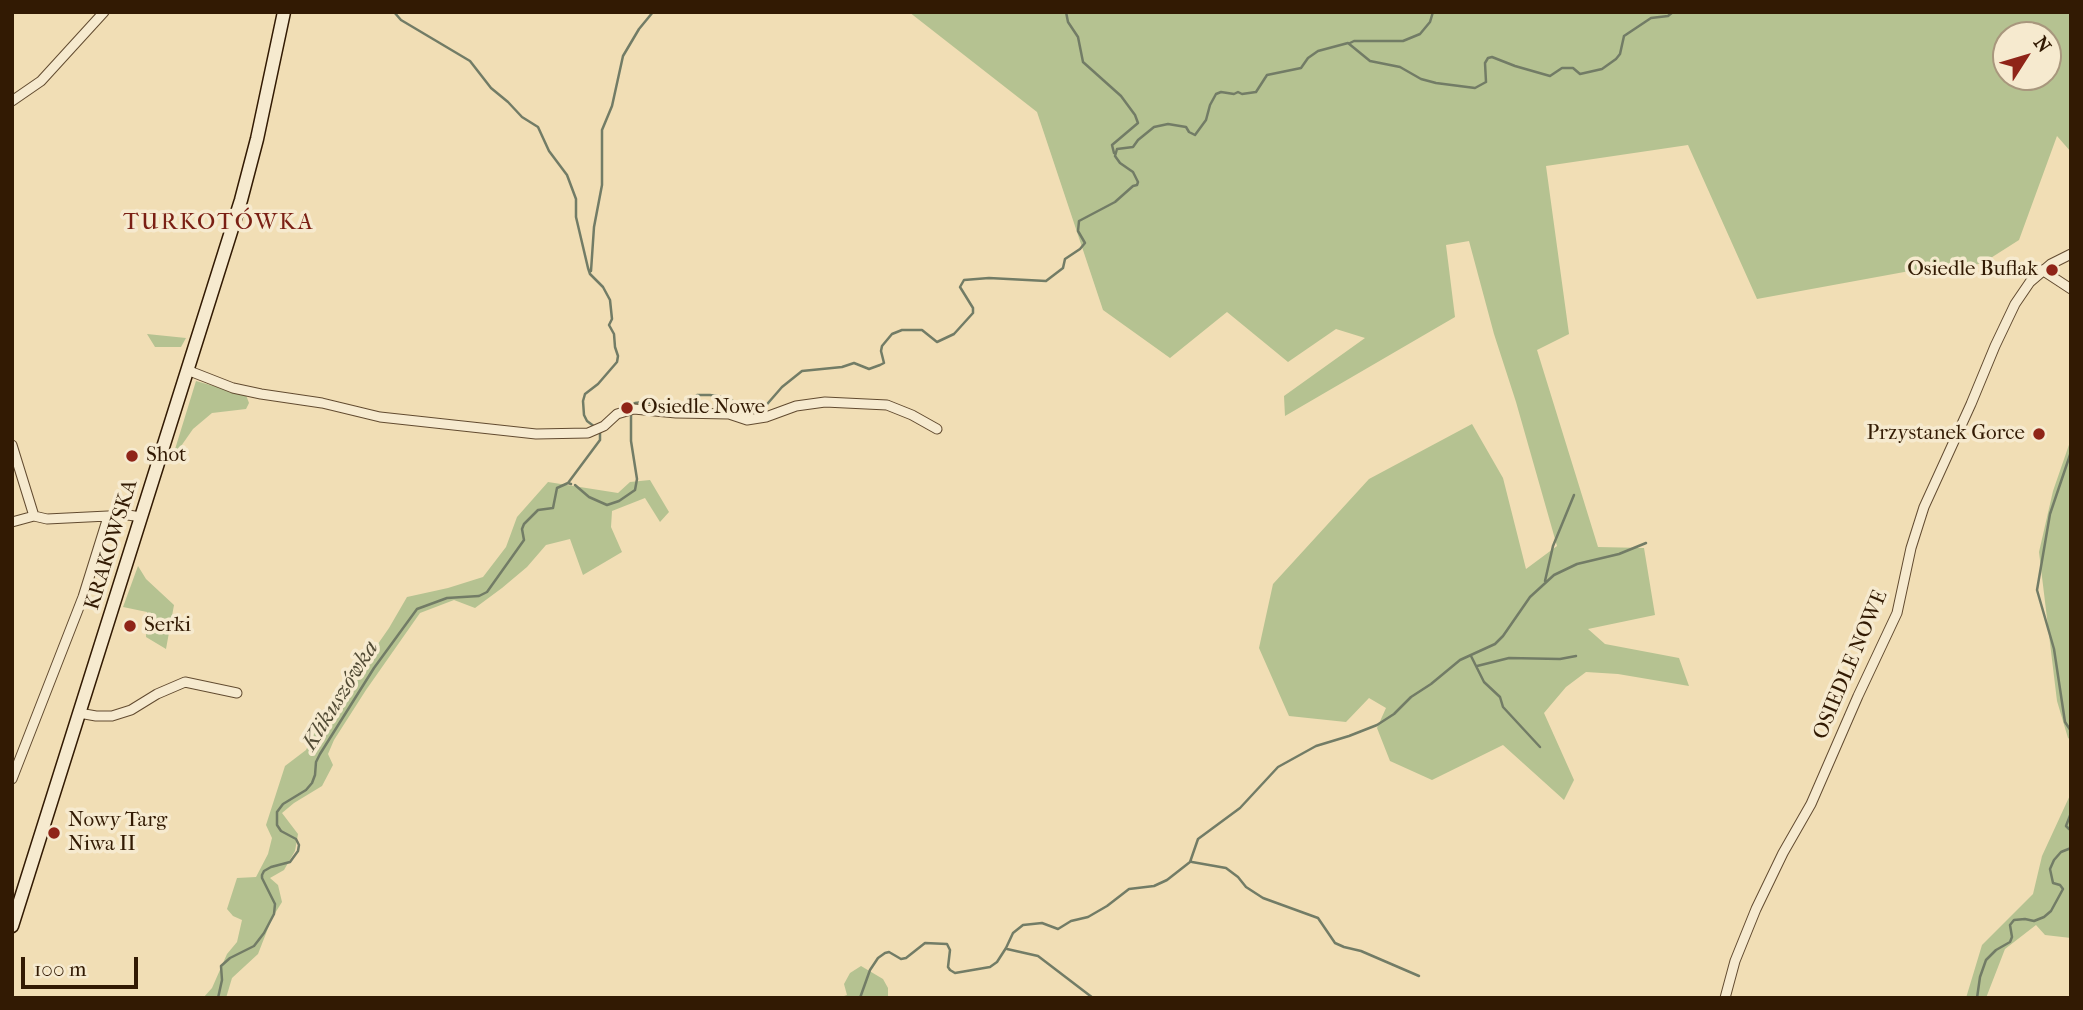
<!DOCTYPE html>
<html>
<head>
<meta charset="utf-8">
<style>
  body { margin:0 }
  #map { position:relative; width:2083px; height:1010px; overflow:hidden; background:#f1deb5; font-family:"IM FELL French Canon",serif }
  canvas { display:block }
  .frame { position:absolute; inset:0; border:14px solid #321a03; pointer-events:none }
  .north { position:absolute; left:1992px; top:21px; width:70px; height:70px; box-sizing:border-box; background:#f6eacf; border:2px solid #a8977d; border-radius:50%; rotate:53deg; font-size:19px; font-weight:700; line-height:28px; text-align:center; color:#321a03 }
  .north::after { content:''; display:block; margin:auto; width:24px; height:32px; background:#8f2418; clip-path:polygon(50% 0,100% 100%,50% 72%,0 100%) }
  .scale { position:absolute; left:21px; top:957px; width:117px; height:32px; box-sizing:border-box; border:4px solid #321a03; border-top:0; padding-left:9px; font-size:21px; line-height:24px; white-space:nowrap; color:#321a03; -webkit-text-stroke:5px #f6eacf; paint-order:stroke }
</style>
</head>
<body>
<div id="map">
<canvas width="2083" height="1010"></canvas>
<div class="frame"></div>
<div class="north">N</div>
<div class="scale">100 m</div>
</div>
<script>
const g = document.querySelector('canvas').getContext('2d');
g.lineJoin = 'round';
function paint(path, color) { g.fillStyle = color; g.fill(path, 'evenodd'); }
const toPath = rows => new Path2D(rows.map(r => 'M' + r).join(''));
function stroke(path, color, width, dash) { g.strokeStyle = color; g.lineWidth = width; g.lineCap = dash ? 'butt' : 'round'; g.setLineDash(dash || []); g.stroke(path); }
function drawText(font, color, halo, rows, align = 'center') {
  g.font = font + ' "IM FELL French Canon",serif'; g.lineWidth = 7; g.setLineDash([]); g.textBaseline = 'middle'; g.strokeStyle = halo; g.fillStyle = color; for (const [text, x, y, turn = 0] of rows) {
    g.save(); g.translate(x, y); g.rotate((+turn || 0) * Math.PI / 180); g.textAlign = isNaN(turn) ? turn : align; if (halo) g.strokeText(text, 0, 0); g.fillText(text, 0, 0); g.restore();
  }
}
paint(toPath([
  [909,12,2071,12,2071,152,2057,136,2019,240,1986,261,1941,278,1926,268,1757,299,1688,145,1546,166,1569,334,1537,350,1598,547,1644,548,1655,615,1588,629,1605,644,1679,658,1689,686,1618,674,1586,672,1566,687,1544,713,1574,780,1564,800,1503,745,1432,780,1390,761,1377,728,1386,708,1369,698,1346,722,1289,716,1259,648,1273,584,1369,479,1472,424,1503,478,1526,569,1557,546,1516,402,1494,334,1469,241,1446,245,1455,317,1285,416,1284,396,1365,338,1336,329,1288,362,1227,312,1170,358,1103,310,1037,112],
  [2048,35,2048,77,2006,77,2006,35],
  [147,334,186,338,181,347,155,347],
  [196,381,246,395,249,403,246,409,212,413,193,429,172,459],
  [2071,439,2071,740,2068,738,2057,701,2039,552,2053,491],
  [650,480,669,512,660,522,645,498,612,511,611,527,622,552,583,575,570,539,546,545,527,567,502,588,475,608,454,600,420,613,366,690,334,740,328,754,333,765,322,786,294,803,282,813,298,834,295,851,284,870,270,878,278,885,282,902,272,918,258,954,232,978,226,998,203,998,212,988,227,954,237,942,242,920,233,916,227,909,237,878,256,877,268,854,272,838,266,825,285,766,306,750,319,723,343,694,389,628,407,597,448,588,483,577,506,547,517,517,548,482,618,493,630,482],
  [138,566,146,579,174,605,166,649,146,637,147,612,123,607],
  [2071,793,2071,938,2045,935,2036,925,2005,949,1986,998,1966,998,1982,945,2033,894,2042,856],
  [861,966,883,979,888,988,888,998,838,998,847,995,844,984,850,973]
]), '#b5c291');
stroke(toPath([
  [394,12,401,20,470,61,491,88,508,102,522,117,538,127,549,151,567,175,576,199,576,217,588,268,590,274,603,287,610,300,612,319,609,325,614,334,615,347,618,356,617,362,598,384,585,394,583,401,584,415,587,421,595,427],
  [1066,12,1068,22,1078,37,1083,62,1121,96,1135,115,1138,123,1112,145,1114,153],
  [1350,43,1354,41,1403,41,1420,34,1430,22,1433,12],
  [591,271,594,227,602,185,602,130,612,106,623,56,639,29,653,12],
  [631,405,635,403,644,402,685,408,697,395,710,395,730,398,743,412,750,416,762,410,782,387,802,371,842,367,854,363,869,369,880,365,884,363,881,351,882,346,892,334,902,330,922,330,937,342,954,334,973,313,973,308,960,287,964,280,989,278,1046,281,1063,268,1065,259,1080,249,1085,243,1078,231,1079,221,1115,202,1133,186,1137,185,1138,182,1133,172,1120,163,1115,156,1117,149,1133,147,1138,140,1154,127,1168,124,1186,127,1189,132,1195,135,1206,120,1210,105,1216,94,1221,92,1234,94,1238,92,1242,94,1256,92,1267,75,1301,68,1308,58,1318,51,1348,43,1370,61,1400,67,1421,79,1436,83,1475,88,1486,82,1485,63,1488,58,1492,57,1515,66,1550,76,1562,68,1573,68,1580,74,1602,69,1616,59,1620,54,1624,36,1651,18,1668,16,1673,12],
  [2071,452,2050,514,2037,590,2054,649,2065,722,2071,731],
  [568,483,600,440,600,432],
  [575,485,589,497,607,505,619,501,635,490,637,479,631,441,631,414],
  [1545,581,1553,546,1574,495],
  [1471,656,1484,682,1500,697,1503,707,1540,747],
  [1477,666,1509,658,1560,659,1576,656],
  [2071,813,2066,826,2069,829,2071,828],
  [1192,862,1226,868,1238,877,1246,887,1263,898,1318,918,1335,943,1344,947,1361,951,1419,976],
  [1007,949,1038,956,1093,998],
  [218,998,222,980,221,966,230,958,254,946,264,933,274,914,275,904,262,878,262,875,264,871,271,867,290,862,298,851,299,845,296,839,281,831,277,825,277,812,283,804,306,790,312,783,315,775,316,762,320,754,374,668,417,609,447,598,479,596,487,592,524,540,522,529,524,524,538,510,553,508,557,488,568,483,571,484],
  [860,998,870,970,878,958,885,953,889,952,901,959,906,958,925,943,947,944,950,950,948,967,950,970,955,973,990,967,997,962,1006,948,1013,933,1023,925,1042,923,1058,929,1071,921,1088,917,1107,906,1129,889,1154,886,1167,880,1190,862,1198,839,1240,808,1278,767,1316,746,1349,736,1377,725,1394,714,1411,697,1431,684,1460,660,1495,644,1503,636,1530,597,1554,575,1577,564,1619,554,1646,543],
  [1977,998,1980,977,1986,960,1996,950,2010,942,2012,937,2010,925,2014,920,2025,919,2034,921,2044,917,2051,911,2063,889,2060,885,2053,883,2050,869,2054,860,2061,852,2071,848]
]), '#727c66', 2.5);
const street = toPath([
  [12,101,41,81,104,12],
  [2042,270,2071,289],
  [187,370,233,388,261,394,322,403,380,417,536,434,588,433,604,426,617,414,634,409,676,413,729,414,747,420,766,417,796,406,825,402,887,405,912,415,937,429],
  [12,445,34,516,47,519,128,515,141,517],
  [12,522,34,516],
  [79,713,96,716,112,716,131,710,157,694,185,682,237,693],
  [12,779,83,597,108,517],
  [1725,998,1735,961,1756,909,1783,853,1811,804,1858,696,1897,613,1911,548,1924,507,1971,404,1995,346,2015,304,2030,282,2051,264,2071,254]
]);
const secondary = toPath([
  [12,926,241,200,257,139,284,12]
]);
stroke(street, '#624b30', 11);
stroke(secondary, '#321a03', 15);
stroke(street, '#f6eacf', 9);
stroke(secondary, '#f6eacf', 12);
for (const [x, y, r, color] of [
  [2052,270,7,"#8f2418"],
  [627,408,7,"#8f2418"],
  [2039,434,7,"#8f2418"],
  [132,456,7,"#8f2418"],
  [130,626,7,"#8f2418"],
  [54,833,7,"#8f2418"]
]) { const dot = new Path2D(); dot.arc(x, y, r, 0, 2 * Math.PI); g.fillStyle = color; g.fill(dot); stroke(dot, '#f6eacf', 2.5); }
drawText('21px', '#321a03', '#f6eacf', [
  ["Osiedle Buflak",2038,270,"right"],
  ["Osiedle Nowe",641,408],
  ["Przystanek Gorce",2025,434,"right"],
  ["Shot",146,456],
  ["Serki",144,626],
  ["Nowy Targ",68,821],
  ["Niwa II",68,845]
], 'left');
drawText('21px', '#321a03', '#f6eacf', [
  ["KRAKOWSKA",112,545,-73],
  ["OSIEDLE NOWE",1851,665,-67]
]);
g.letterSpacing = '2px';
drawText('23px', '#7a1f14', '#f6eacf', [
  ["TURKOTÓWKA",219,223]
]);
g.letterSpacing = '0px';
drawText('italic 23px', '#524b35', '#f6eacf', [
  ["Klikuszówka",341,696,-58]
]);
</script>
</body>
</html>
